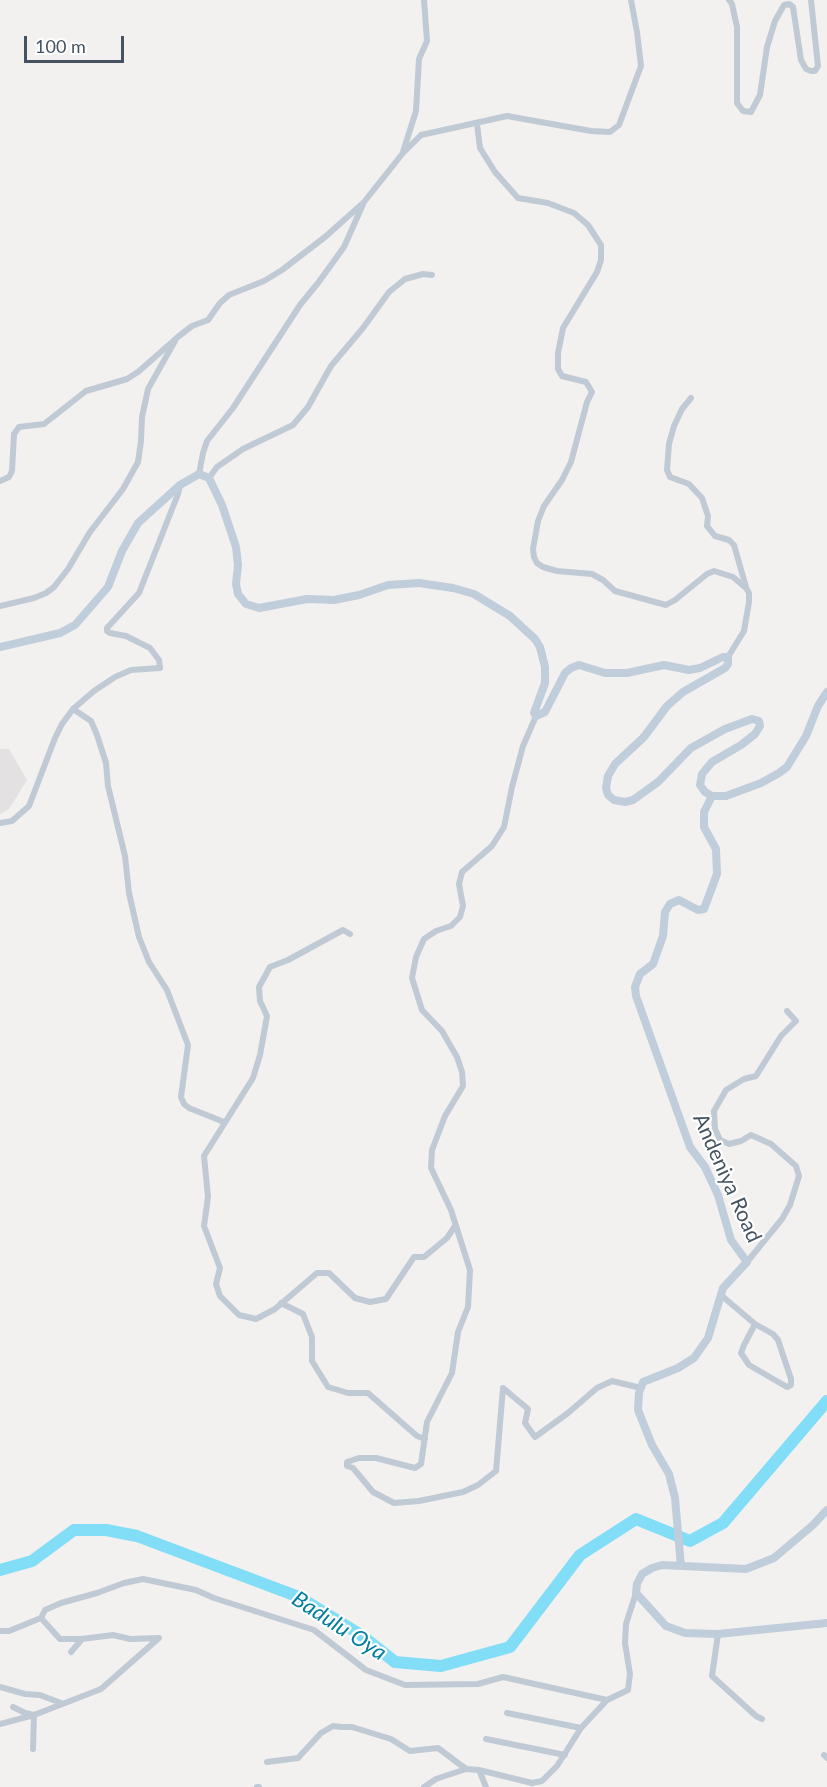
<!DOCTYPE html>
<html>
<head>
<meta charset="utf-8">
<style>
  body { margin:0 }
  #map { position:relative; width:827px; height:1787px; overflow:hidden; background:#f3f0f0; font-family:Lato,sans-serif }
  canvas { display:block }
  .scale { position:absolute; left:24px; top:36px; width:100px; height:27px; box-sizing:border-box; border:3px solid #455360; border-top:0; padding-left:8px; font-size:18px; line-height:21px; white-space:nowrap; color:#455360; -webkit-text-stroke:4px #fff; paint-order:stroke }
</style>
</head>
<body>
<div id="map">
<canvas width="827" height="1787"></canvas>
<div class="scale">100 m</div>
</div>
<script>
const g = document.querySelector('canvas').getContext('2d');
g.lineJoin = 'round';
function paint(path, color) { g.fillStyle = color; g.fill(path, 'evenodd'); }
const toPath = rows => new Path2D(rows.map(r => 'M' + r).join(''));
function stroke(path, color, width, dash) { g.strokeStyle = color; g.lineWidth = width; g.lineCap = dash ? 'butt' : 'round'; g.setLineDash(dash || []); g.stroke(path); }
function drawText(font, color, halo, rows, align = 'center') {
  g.font = font + ' Lato,sans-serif'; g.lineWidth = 4.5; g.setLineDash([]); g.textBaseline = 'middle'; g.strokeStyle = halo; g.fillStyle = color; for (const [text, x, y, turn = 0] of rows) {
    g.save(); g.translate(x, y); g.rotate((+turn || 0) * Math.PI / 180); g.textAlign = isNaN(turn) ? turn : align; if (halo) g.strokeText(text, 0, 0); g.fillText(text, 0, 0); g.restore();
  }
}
paint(toPath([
  [0,749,9,749,27,780,9,809,0,814]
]), '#e4e1e2');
stroke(toPath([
  [0,1570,32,1561,74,1530,106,1530,137,1536,299,1597,361,1635,395,1662,441,1666,510,1647,580,1555,636,1519,690,1541,723,1523,827,1401]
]), '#82ddf7', 12);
stroke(toPath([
  [729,0,732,4,737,27,737,103,743,111,751,112,760,95,767,47,775,21,784,5,789,4,793,7,801,60,806,69,811,71,815,71,818,66,811,0],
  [477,124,480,148,495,172,518,198,548,203,574,213,588,225,601,245,601,260,597,272,563,328,558,353,558,369,562,376,586,382,592,392,587,402,571,462,562,480,544,506,538,521,533,549,534,557,537,563,543,567,557,571,592,574,603,580,615,591,666,605,675,600,707,574,714,571,733,577,746,588,749,593,749,602,744,631,728,657],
  [403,152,416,111,419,59,427,41,424,0],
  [691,398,682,409,674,426,669,444,667,470,670,477,689,484,702,498,708,516,707,526,715,536,729,540,734,545,746,587],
  [199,474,203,453,207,441,233,408,300,305,318,283,344,247,364,202,403,153,421,135,507,116,591,131,610,132,619,125,641,66,637,32,631,0],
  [209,478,217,467,243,449,293,425,308,407,331,366,363,328,389,292,405,279,423,274,432,275],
  [0,481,9,477,12,471,14,434,19,427,44,424,86,391,127,379,138,372,179,336,192,326,208,320,220,303,229,295,264,281,282,270,325,237,362,204],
  [0,606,34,598,46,593,54,587,68,569,90,532,123,489,138,462,141,441,142,417,148,389,175,341],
  [73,709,91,721,97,735,106,763,108,786,125,856,129,893,139,937,149,962,167,990,188,1045,181,1097,184,1104,189,1108,224,1122],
  [536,716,523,746,512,787,504,827,492,846,462,872,459,884,463,906,460,917,451,926,436,931,424,939,416,957,412,978,422,1010,442,1031,457,1057,462,1072,463,1086,445,1116,432,1150,431,1168,451,1210,470,1270,468,1307,458,1332,452,1373,427,1422,421,1464,415,1468,376,1458,359,1458,347,1462,347,1466,353,1468,373,1492,394,1503,419,1501,463,1492,478,1485,496,1471,503,1388,528,1409,525,1423,535,1437,568,1413,597,1388,612,1381,641,1388],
  [0,823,12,821,29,806,55,738,62,724,73,709,94,691,115,677,131,670,160,668,159,660,150,648,126,636,110,633,107,631,107,628,139,593,178,494,180,485],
  [350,934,343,930,288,960,270,967,259,987,260,1001,267,1016,260,1055,253,1078,204,1156,208,1197,204,1226,220,1268,216,1284,220,1296,239,1315,256,1319,275,1309,317,1273,329,1273,355,1298,370,1302,386,1299,414,1257,424,1257,447,1238,455,1226],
  [747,1262,782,1219,790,1205,799,1176,796,1166,771,1144,751,1135,741,1141,729,1144,720,1140,715,1129,714,1111,726,1090,744,1079,756,1076,781,1036,796,1021,787,1011],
  [722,1296,755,1324,744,1345,741,1353,749,1365,787,1387,791,1385,791,1379,778,1340,773,1334,755,1324],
  [281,1303,303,1314,312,1337,312,1361,328,1387,348,1393,368,1393,417,1436,425,1439],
  [0,1631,9,1631,41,1618],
  [718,1634,712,1676,756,1716,762,1719],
  [71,1652,82,1639],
  [0,1687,25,1694,40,1695,61,1703],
  [13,1707,25,1713,34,1715,33,1749],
  [507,1713,581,1728],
  [0,1724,34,1715,101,1689,159,1638,130,1639,113,1635,82,1639,60,1639,41,1618,45,1610,61,1603,97,1593,124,1583,143,1579,196,1590,214,1598,314,1630,366,1670,405,1685,478,1684,503,1677,607,1700],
  [486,1739,565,1755],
  [824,1755,827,1758],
  [267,1762,298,1758,321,1733,333,1726,341,1727,352,1727,391,1739,410,1751,438,1748,466,1769],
  [479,1770,486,1787],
  [257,1787,259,1787],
  [424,1787,436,1779,466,1769,479,1770,532,1783,542,1781,557,1766,581,1728,607,1700,628,1690,630,1674,625,1643,626,1624,636,1593]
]), '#bfcad4', 6);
stroke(toPath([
  [0,647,60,633,75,625,108,587,122,551,138,523,180,485,199,474,209,478,222,505,236,547,238,565,236,584,238,594,246,604,259,608,307,599,334,600,359,595,388,585,419,583,453,588,474,594,510,616,535,639,540,647,545,667,545,683,534,713,536,716,545,712,565,673,571,668,579,665,605,673,627,673,664,665,689,670,700,668,723,657,728,657,728,664,725,668,683,692,667,706,644,737,615,764,608,776,606,788,608,795,614,800,625,802,633,800,658,782,691,748,725,729,752,719,759,721,760,726,755,734,741,745,712,762,702,774,700,785,705,792,712,796,726,796,761,783,779,773,787,767,806,736,818,706,827,692],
  [827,1510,813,1525,774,1558,746,1569,662,1565,652,1568,642,1574,637,1584,636,1593,666,1626,685,1633,718,1634,827,1623],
  [681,1566,675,1498,669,1474,652,1445,638,1410,639,1393,643,1382,678,1368,694,1358,708,1338,723,1288,747,1262,731,1240,718,1195,705,1167,690,1147,636,996,635,987,640,974,653,964,663,936,665,912,670,904,679,900,698,910,704,909,717,874,716,849,704,827,704,812,712,796]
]), '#c0cddb', 8);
drawText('21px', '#455360', '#fff', [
  ["Andeniya Road",727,1178,66]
]);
drawText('italic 22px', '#037da0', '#fff', [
  ["Badulu Oya",339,1626,33]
]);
</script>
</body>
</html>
